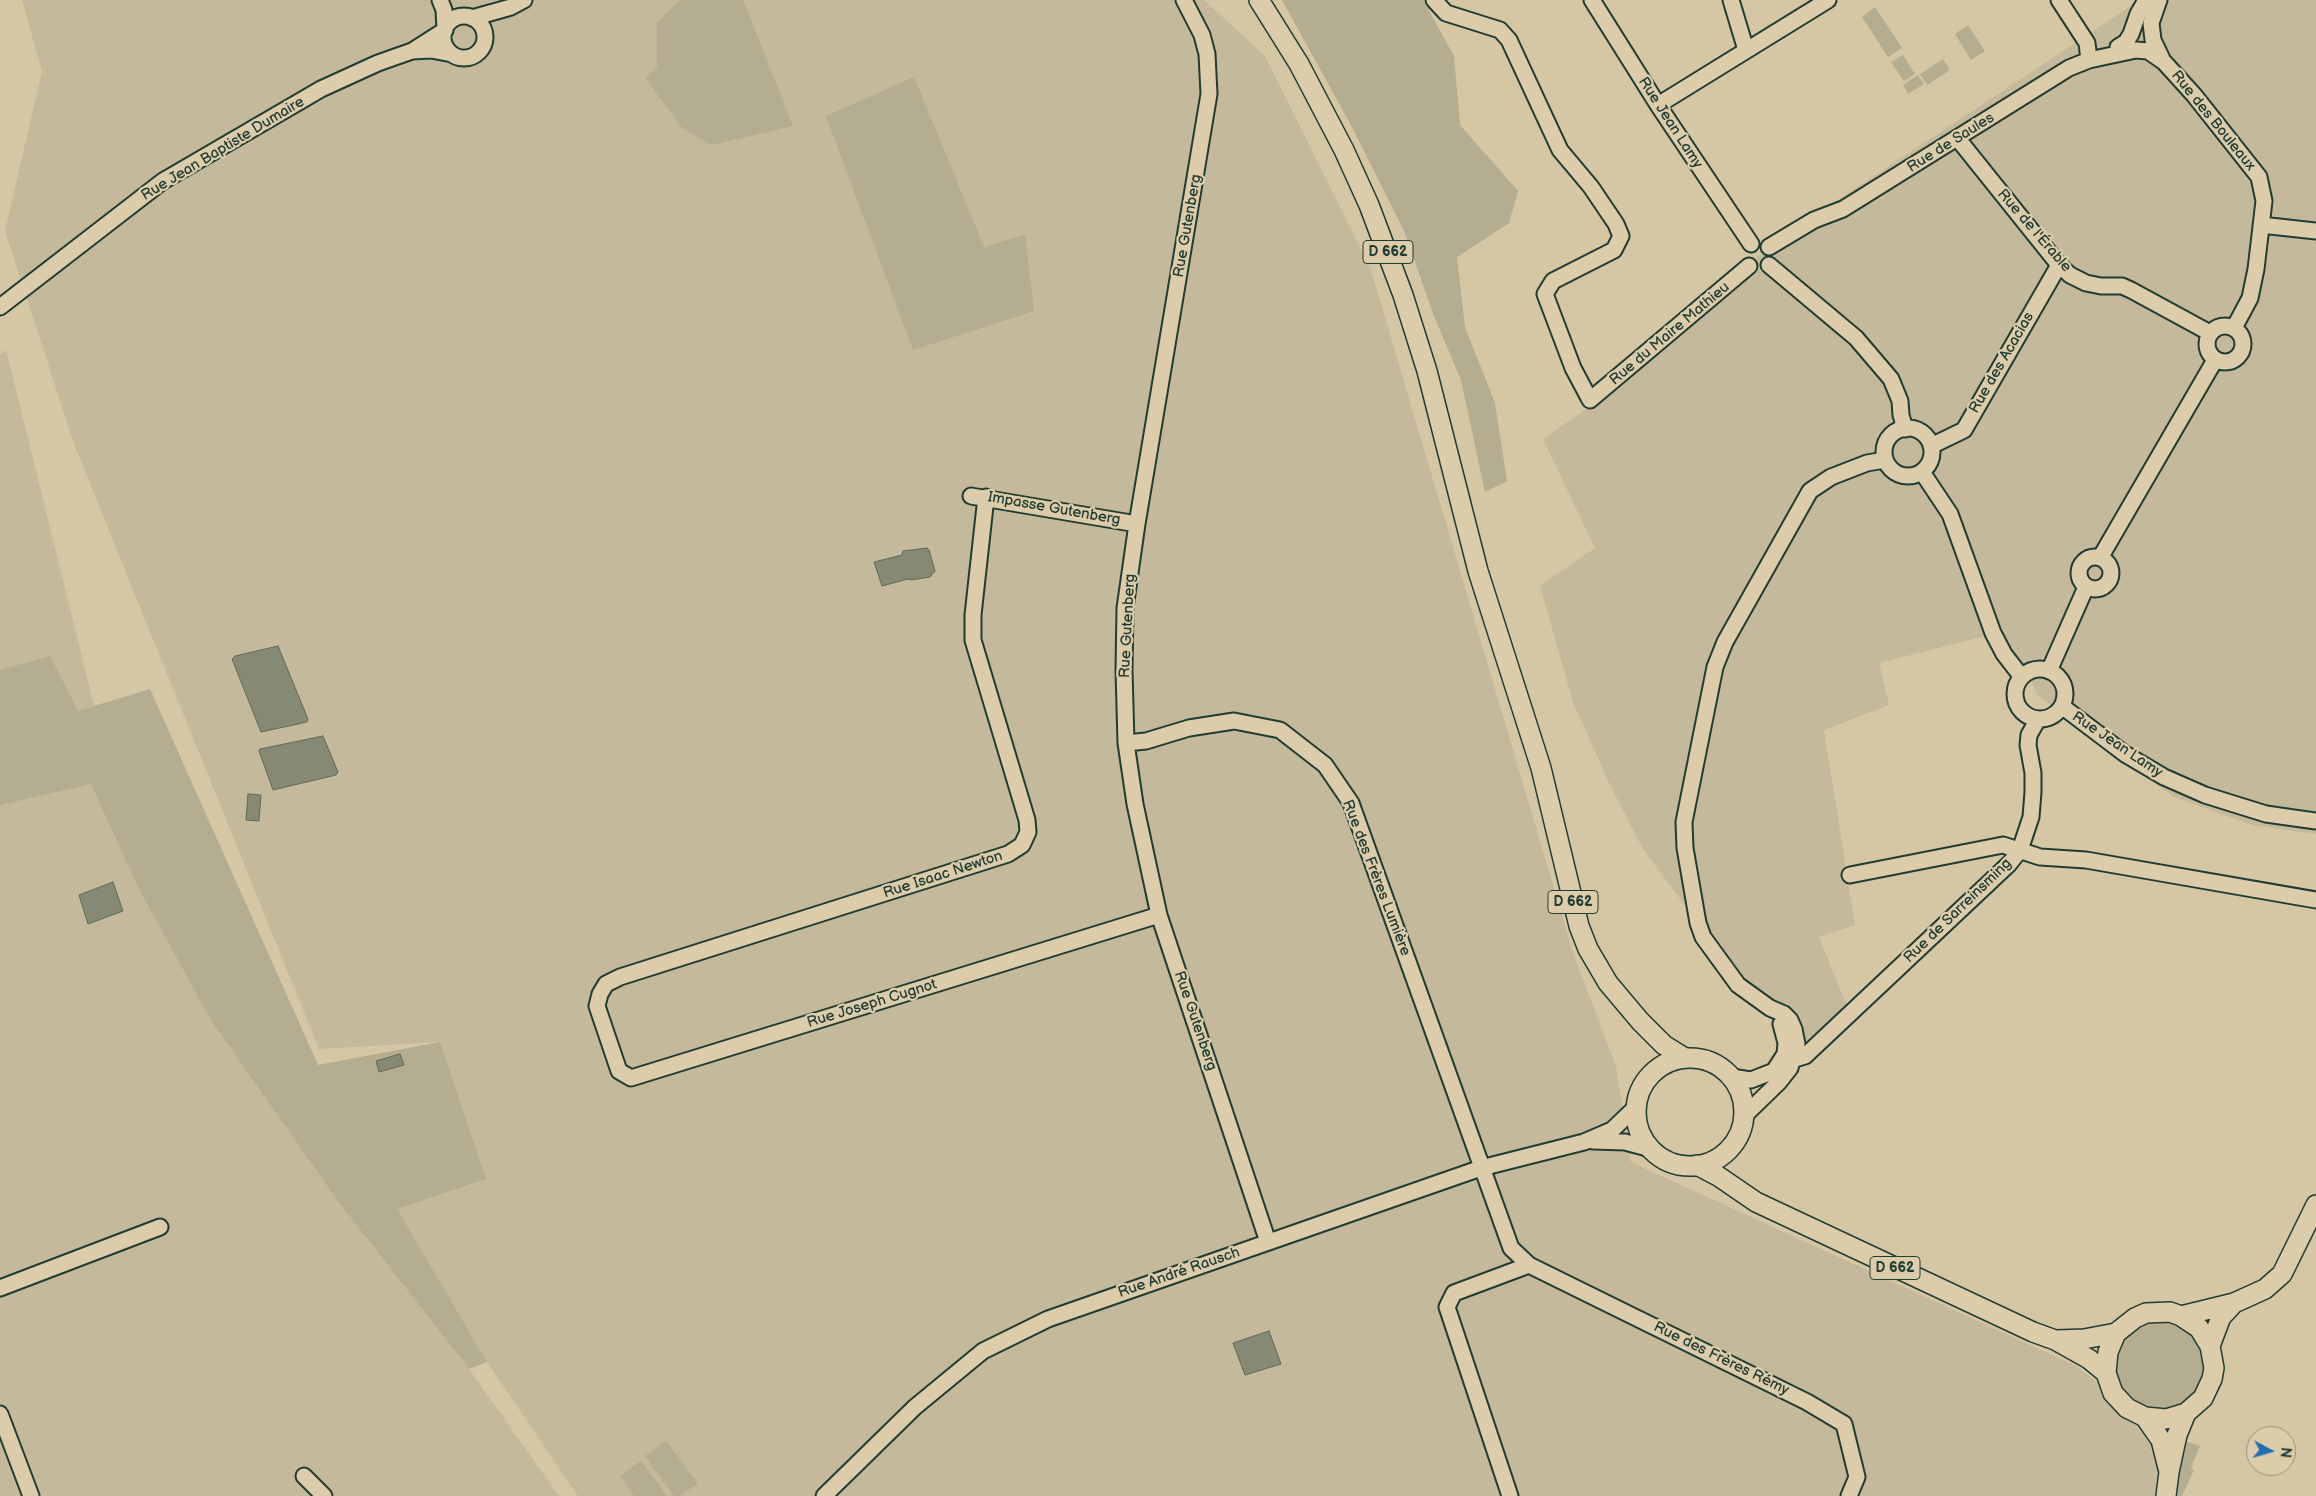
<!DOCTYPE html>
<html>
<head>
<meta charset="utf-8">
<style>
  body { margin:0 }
  #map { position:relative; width:2316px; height:1496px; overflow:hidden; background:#d5c6a4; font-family:"Balsamiq Sans",sans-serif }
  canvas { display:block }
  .north { position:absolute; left:2246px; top:1426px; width:50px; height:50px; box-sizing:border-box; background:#ddcca9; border:1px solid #91937a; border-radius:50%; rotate:96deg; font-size:14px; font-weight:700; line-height:20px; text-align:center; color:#1f3d34 }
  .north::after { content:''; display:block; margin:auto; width:18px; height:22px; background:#1f6fb2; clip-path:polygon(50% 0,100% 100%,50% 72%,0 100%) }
</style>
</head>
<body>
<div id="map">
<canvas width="2316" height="1496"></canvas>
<div class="north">N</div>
</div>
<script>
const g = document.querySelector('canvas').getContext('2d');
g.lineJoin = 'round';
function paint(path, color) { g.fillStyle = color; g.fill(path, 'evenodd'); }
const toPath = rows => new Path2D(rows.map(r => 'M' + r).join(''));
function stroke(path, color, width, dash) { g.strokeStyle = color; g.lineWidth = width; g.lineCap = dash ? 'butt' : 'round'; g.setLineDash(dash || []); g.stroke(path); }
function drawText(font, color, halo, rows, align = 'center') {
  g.font = font + ' "Balsamiq Sans",sans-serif'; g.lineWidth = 4.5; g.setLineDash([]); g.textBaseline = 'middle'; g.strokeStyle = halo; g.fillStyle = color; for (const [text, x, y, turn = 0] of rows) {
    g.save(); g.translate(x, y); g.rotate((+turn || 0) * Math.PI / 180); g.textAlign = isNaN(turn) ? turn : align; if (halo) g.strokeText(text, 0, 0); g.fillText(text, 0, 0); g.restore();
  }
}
paint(toPath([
  [22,0,1204,0,1265,56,1371,270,1574,956,1616,1066,1631,1162,2076,1366,2192,1455,2170,1496,578,1496,487,1362,396,1209,440,1042,319,1049,74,444,5,231,42,71],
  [2140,0,2316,0,2316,834,2252,825,2174,797,2039,696,2001,632,1879,663,1889,705,1824,730,1855,925,1819,937,1851,1016,1811,1064,1738,985,1698,923,1643,849,1610,785,1573,702,1540,586,1595,548,1543,439,1591,406,1756,258,1827,207],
  [6,350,140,891,210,1019,337,1200,469,1369,559,1496,0,1496,0,355]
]), '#c4b99a');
paint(toPath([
  [680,0,743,0,793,126,712,145,682,128,646,79,657,67,657,22],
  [1282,0,1423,0,1454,56,1460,125,1518,191,1509,223,1457,257,1465,327,1495,403,1507,481,1485,492,1461,380,1434,316,1404,231,1352,127],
  [1875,7,1902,48,1888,57,1862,17],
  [1968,25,1985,51,1971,60,1955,34],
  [1903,55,1915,74,1904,81,1891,62],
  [1943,59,1950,70,1927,85,1920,74],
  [1918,75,1924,84,1908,94,1903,85],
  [914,77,984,247,1025,235,1034,311,913,350,826,116],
  [50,656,78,711,150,689,318,1065,440,1042,486,1179,397,1209,487,1362,469,1369,337,1200,210,1019,140,891,91,784,0,805,0,670],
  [2152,1320,2169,1320,2185,1327,2198,1338,2205,1354,2207,1371,2190,1403,2155,1414,2123,1396,2114,1378,2114,1359,2121,1341,2134,1327],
  [2181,1440,2200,1446,2191,1468,2194,1470,2182,1496,2175,1496],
  [666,1441,698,1483,680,1496,674,1496,645,1456],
  [641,1461,667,1496,634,1496,620,1476]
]), '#b4ad90');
const water = toPath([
  [927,548,929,550,935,571,930,577,911,580,908,579,882,586,874,562,902,555,903,551,927,548],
  [278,646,308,719,307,722,261,732,232,659,235,656,278,646],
  [323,736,338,772,336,775,273,790,259,751,260,749,323,736],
  [248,794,261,795,259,821,246,820,248,794],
  [113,882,123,911,88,924,79,895,113,882],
  [400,1054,404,1065,379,1072,376,1061,400,1054],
  [1269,1331,1281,1364,1245,1375,1233,1343,1269,1331]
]);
paint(water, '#868a74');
stroke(water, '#5d6b5a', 1);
const minor = toPath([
  [440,0,444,10,445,30,412,51,431,50,452,54],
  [1184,0,1202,35,1207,54,1209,94,1137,524,1125,608,1124,670,1126,743,1135,804,1159,915,1268,1242],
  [1434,0,1446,13,1500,30,1509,40,1560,150,1591,187,1616,224,1621,236,1614,250,1553,281,1545,294,1573,368,1590,400,1749,266],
  [1592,0,1658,105,1751,244],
  [1731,0,1746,50],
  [2059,0,2087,43,2089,60],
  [2159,0,2151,23,2153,40,2163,61],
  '443 37a21 21 0 1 1 42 0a21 21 0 1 1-42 0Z',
  [472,18,511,7,524,0],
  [2118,47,2126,42,2131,34,2138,14,2146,0],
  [1658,105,1828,0],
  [1958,139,2059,265,2070,275,2086,283,2101,286,2122,286,2131,290,2210,333],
  [2261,225,2316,231],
  [1769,247,1814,220,1843,209,2069,68,2089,60,2136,50,2148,51,2164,62,2194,95,2259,177,2264,201,2256,269,2250,298,2234,328],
  [1769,265,1856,338,1891,379,1900,401,1901,415,1905,429],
  [0,307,163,181,321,89,378,63,412,51],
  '2207 344a18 18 0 1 1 36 0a18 18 0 1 1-36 0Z',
  '1884 452a24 24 0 1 1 48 0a24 24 0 1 1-48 0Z',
  [1931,446,1964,430,2059,265],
  [1922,472,1950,514,1993,633,2004,654,2021,676],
  [971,496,1137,524],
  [986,497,973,615,973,640,1027,820,1028,832,1022,845,1008,854,620,977,606,984,600,994,597,1006,619,1071,631,1078,1159,915],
  '2079 573a16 16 0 1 1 32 0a16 16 0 1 1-32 0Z',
  [2100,558,2215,360],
  '2015 694a25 25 0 1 1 50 0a25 25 0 1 1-50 0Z',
  [2049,671,2086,587],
  [2063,707,2125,754,2164,777,2205,795,2266,814,2316,821],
  [1126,743,1146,741,1189,728,1234,721,1280,730,1325,765,1351,803,1511,1248,1529,1265,1807,1402,1844,1424,1857,1477,1849,1496],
  [1850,875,2003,845,2040,857,2086,860,2316,900],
  [1795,1059,1805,1056,2009,864,2020,850,2031,817,2033,792,2033,773,2028,745,2029,735,2038,719],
  [1731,1077,1751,1080,1774,1071,1785,1054,1786,1043,1781,1024],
  [1744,1116,1779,1082,1790,1068,1797,1044,1794,1029,1790,1020,1784,1014,1770,1008,1738,985,1703,937,1698,923,1685,848,1684,822,1715,667,1725,642,1810,491,1831,477,1867,463,1885,460],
  [1593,1141,1625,1142,1651,1149],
  [0,1288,160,1227],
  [0,1414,31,1496],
  [304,1476,324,1496],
  [824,1496,915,1407,983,1351,1048,1319,1481,1168,1584,1142,1612,1130,1636,1107],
  [1510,1496,1447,1307,1454,1293,1529,1265]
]);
const major = toPath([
  [1259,0,1299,64,1344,150,1369,205,1403,295,1427,371,1478,571,1541,768,1579,926,1588,949,1608,983,1640,1021,1664,1045,1685,1058],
  '1636 1112a54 54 0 1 1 108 0a54 54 0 1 1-108 0Z',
  [1697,1165,1718,1176,1756,1202,2033,1332,2055,1340,2089,1359,2106,1373],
  [2181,1316,2234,1303,2265,1289,2282,1274,2316,1205],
  [2057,1340,2084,1339,2116,1333,2135,1318,2146,1313,2170,1312,2181,1316,2199,1328,2210,1346,2214,1368,2212,1379,2203,1398,2186,1413,2166,1419,2145,1417,2127,1408,2113,1393,2106,1373,2108,1352,2116,1333],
  [2210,1346,2221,1317,2234,1303],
  [2145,1417,2161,1440,2168,1468],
  [2166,1496,2169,1472,2177,1435,2186,1413]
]);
stroke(minor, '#1f3d34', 19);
stroke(major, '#1f3d34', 22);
stroke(minor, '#ddcca9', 15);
stroke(major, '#ddcca9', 19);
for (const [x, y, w] of [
  [1388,252,50],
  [1573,902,50],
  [1895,1268,50]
]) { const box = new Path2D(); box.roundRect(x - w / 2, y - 11.5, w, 23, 4); g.fillStyle = '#ddcca9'; g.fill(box); stroke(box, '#1f3d34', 1); }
drawText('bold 14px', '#1f3d34', null, [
  ["D 662",1388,252],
  ["D 662",1573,902],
  ["D 662",1895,1268]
]);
drawText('15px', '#1f3d34', '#ddcca9', [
  ["Rue des Bouleaux",2213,121,51],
  ["Rue Jean Lamy",1670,123,57],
  ["Rue de Saules",1951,143,-32],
  ["Rue Jean Baptiste Dumaire",223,149,-31],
  ["Rue Gutenberg",1188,226,-80],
  ["Rue de l'Érable",2034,231,49],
  ["Rue du Maire Mathieu",1670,334,-40],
  ["Rue des Acacias",2002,363,-60],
  ["Impasse Gutenberg",1054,509,10],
  ["Rue Gutenberg",1128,626,-87],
  ["Rue Jean Lamy",2117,745,34],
  ["Rue Isaac Newton",943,875,-18],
  ["Rue des Frères Lumière",1376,878,69],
  ["Rue de Sarreinsming",1958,911,-44],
  ["Rue Joseph Cugnot",872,1004,-17],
  ["Rue Gutenberg",1195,1021,71],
  ["Rue André Rausch",1179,1273,-19],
  ["Rue des Frères Rémy",1721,1359,26]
]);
</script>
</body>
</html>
